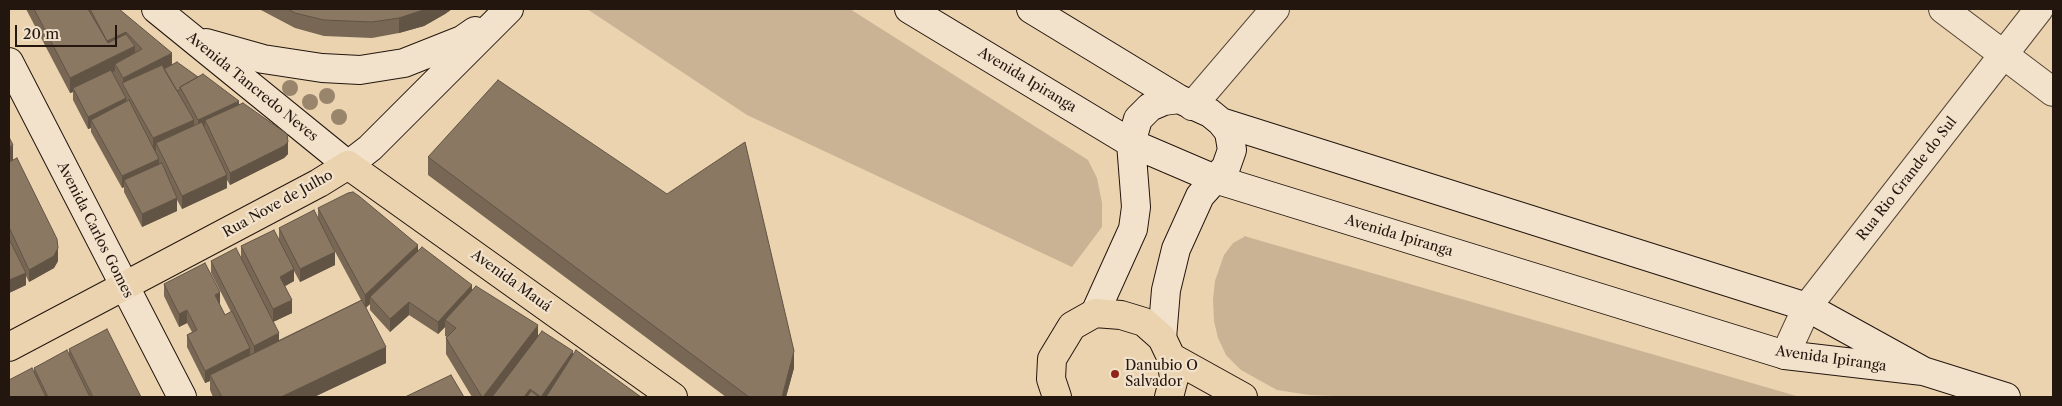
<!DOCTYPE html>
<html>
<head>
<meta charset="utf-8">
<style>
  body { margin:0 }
  #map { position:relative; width:2062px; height:406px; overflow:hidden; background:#ebd3af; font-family:"Libre Caslon Text",serif }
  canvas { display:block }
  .frame { position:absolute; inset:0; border:10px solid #23160e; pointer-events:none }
  .scale { position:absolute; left:15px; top:25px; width:102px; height:22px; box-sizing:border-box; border:2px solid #23160e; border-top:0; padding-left:6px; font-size:15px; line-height:18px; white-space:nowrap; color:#23160e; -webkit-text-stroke:4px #f2e2cb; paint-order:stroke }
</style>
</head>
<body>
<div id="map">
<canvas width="2062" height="406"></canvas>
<div class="frame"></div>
<div class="scale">20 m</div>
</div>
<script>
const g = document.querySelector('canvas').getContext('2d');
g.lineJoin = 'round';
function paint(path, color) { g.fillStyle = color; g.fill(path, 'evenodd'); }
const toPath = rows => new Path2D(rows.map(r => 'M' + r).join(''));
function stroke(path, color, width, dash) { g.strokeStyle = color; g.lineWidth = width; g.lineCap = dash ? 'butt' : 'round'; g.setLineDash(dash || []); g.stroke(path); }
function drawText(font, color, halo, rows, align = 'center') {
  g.font = font + ' "Libre Caslon Text",serif'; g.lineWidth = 4.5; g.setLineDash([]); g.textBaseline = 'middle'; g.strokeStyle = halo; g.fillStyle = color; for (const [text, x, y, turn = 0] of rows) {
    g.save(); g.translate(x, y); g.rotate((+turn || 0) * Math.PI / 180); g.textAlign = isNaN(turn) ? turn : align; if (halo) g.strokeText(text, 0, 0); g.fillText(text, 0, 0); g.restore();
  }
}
paint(toPath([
  [587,9,850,9,1088,160,1097,178,1102,203,1102,227,1072,267,747,115],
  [1244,237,1244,236,1800,397,1358,397,1309,395,1277,390,1241,370,1226,355,1218,338,1214,321,1213,300,1215,281,1224,255,1233,243]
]), '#c9b394');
const street = toPath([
  [1943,9,2053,92],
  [1192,106,1275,9],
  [1785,355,1807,307,2039,9]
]);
const secondary = toPath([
  [156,9,348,165,370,148,509,9],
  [909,9,1131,143,1215,179,1785,355,1923,371],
  [1031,9,1179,99,1210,113,1221,122,1807,307,1923,371,2006,397],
  [206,43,263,59,322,68,360,70,404,63,462,40,475,31],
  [9,62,182,397],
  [1095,313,1133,229,1136,207,1131,143,1138,119,1150,107,1164,101,1179,99],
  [1162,338,1166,290,1176,249,1200,196,1226,167,1232,150,1229,132,1221,122]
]);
const primary = toPath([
  [9,347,319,183,348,165,673,397],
  [1171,357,1243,397],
  [1057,397,1051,379,1052,359,1072,326,1095,313,1121,315,1144,322,1162,338,1171,357,1174,378,1169,397]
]);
stroke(street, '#554536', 30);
stroke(secondary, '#23160e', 30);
stroke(primary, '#23160e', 30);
stroke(street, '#f2e2cb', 28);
stroke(secondary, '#f2e2cb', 28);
stroke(primary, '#ebd3af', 28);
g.fillStyle = '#98856c';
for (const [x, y] of [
  [290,88],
  [327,96],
  [310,102],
  [339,117]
]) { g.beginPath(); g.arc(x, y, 8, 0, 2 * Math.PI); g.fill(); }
paint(toPath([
  [26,9,119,9,172,64,198,77,239,105,288,154,284,158,230,185,227,180,227,188,182,209,177,200,177,211,142,227,124,192,124,187,122,188,91,132,91,128,88,129,73,100,73,92,70,93],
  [259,9,452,9,445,14,424,26,399,33,372,38,324,36,295,28],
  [9,137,13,160,58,261,54,268,29,282,26,276,26,285,9,293],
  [428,157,667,194,794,368,786,397,726,397,428,175],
  [318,208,418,251,538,336,573,355,641,397,472,397,446,354,446,338,447,337,445,336,445,327,438,334,409,315,390,332,370,310,370,304,366,308,386,363,314,397,213,397,210,390,210,381,205,383,187,347,187,335,192,332,187,323,179,327,164,296,164,284,220,305,225,315,231,312,211,273,211,261,241,258,241,246,279,240,279,228,318,219],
  [332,246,361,300,279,340,273,322,292,313,285,286,294,281,294,271,300,282,335,265],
  [69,349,141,397,9,397,34,372,34,368,69,354]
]), '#786754');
paint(toPath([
  [426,9,452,9,445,14,424,26,399,33,399,18],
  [126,32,126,45,107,53,107,41],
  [135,46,135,62,115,64,115,71,75,91,73,88,73,92,70,93,70,78],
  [172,53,172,66,123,83,123,78],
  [126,98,126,111,91,120,91,128,88,129,88,117],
  [239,101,239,114,205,120,205,130,198,133,198,120],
  [194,120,194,132,156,143,156,150,153,151,153,138],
  [288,142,288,154,284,158,230,185,230,173],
  [13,145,13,163,9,165,9,147],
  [159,159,159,171,124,180,124,187,122,188,122,176],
  [227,175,227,188,182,209,182,196],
  [177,198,177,211,142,227,142,214],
  [418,245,418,257,370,297,370,304,365,308,365,295],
  [58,248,58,261,54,268,29,282,29,270],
  [335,252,335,265,300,282,300,269],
  [294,269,294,281,280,289,280,277],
  [26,273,26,285,9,293,9,280],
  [472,285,472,297,445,320,445,327,438,334,438,322],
  [220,292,220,305,215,308,215,295],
  [292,300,292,313,273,322,273,309],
  [409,302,409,315,390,332,390,319],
  [187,310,187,323,179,327,179,314],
  [538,325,538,340,495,397,483,397],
  [279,333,279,346,254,359,254,346],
  [386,347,386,363,314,397,281,397],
  [250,348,250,360,210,375,210,381,205,383,205,371],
  [573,351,573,363,549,397,541,397],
  [794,351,794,368,786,397,782,397],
  [530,389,530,397,524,397]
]), '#615445');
const building = toPath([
  [34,9,88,9,108,43,126,34,135,46,70,78,34,9],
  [90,9,119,9,172,53,123,78,115,64,142,49,126,32,107,41,90,9],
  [288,9,426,9,399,18,372,22,324,20,295,13,288,9],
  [177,62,198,77,180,87,180,90,177,91,164,69,177,62],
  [162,65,194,120,153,138,122,83,162,65],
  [111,70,126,98,88,117,73,88,111,70],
  [203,74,239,101,198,120,180,87,203,74],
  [498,80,667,194,745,142,794,351,782,397,749,397,428,157,498,80],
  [129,100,159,159,122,176,91,120,129,100],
  [243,103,287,134,288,142,284,146,230,173,205,120,243,103],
  [202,122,227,175,182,196,156,143,202,122],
  [9,137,13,145,9,147,9,137],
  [17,158,57,239,58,248,54,256,29,270,9,227,9,162,17,158],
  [162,163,177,198,142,214,124,180,162,163],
  [353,192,359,196,418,245,365,295,318,208,348,193,353,192],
  [314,210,335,252,300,269,279,228,314,210],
  [274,230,294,269,280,277,292,300,273,309,241,246,274,230],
  [9,239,26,273,9,280,9,239],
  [422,247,472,285,438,322,409,302,390,319,370,297,422,247],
  [236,248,279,333,254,346,211,261,236,248],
  [205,263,220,292,215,295,225,315,232,311,250,348,205,371,187,335,197,330,187,310,179,314,164,284,205,263],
  [476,286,538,325,483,397,482,397,446,338,456,328,445,320,476,286],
  [362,300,386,347,281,397,222,397,210,375,362,300],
  [107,329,141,397,93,397,69,349,107,329],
  [542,331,573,351,541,397,530,389,524,397,492,397,542,331],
  [67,350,90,397,48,397,34,368,67,350],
  [576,350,641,397,546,397,576,350],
  [32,368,46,397,9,397,9,380,32,368],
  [451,375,464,397,405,397,451,375],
  [531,391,539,397,527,397,531,391]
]);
paint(building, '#8b7862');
stroke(building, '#615445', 1);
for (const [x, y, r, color] of [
  [1115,374,5,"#8f2418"]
]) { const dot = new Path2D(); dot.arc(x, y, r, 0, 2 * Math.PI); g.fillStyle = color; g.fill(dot); stroke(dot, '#f2e2cb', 2); }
drawText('14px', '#23160e', '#f2e2cb', [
  ["Avenida Ipiranga",1027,80,31],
  ["Avenida Tancredo Neves",252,87,39],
  ["Rua Rio Grande do Sul",1907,179,-52],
  ["Rua Nove de Julho",278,204,-29],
  ["Avenida Carlos Gomes",95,230,63],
  ["Avenida Ipiranga",1399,236,17],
  ["Avenida Mauá",511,281,36],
  ["Avenida Ipiranga",1831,359,8]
]);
drawText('14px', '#23160e', '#f2e2cb', [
  ["Danubio O",1125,366],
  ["Salvador",1125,382]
], 'left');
</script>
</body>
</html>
